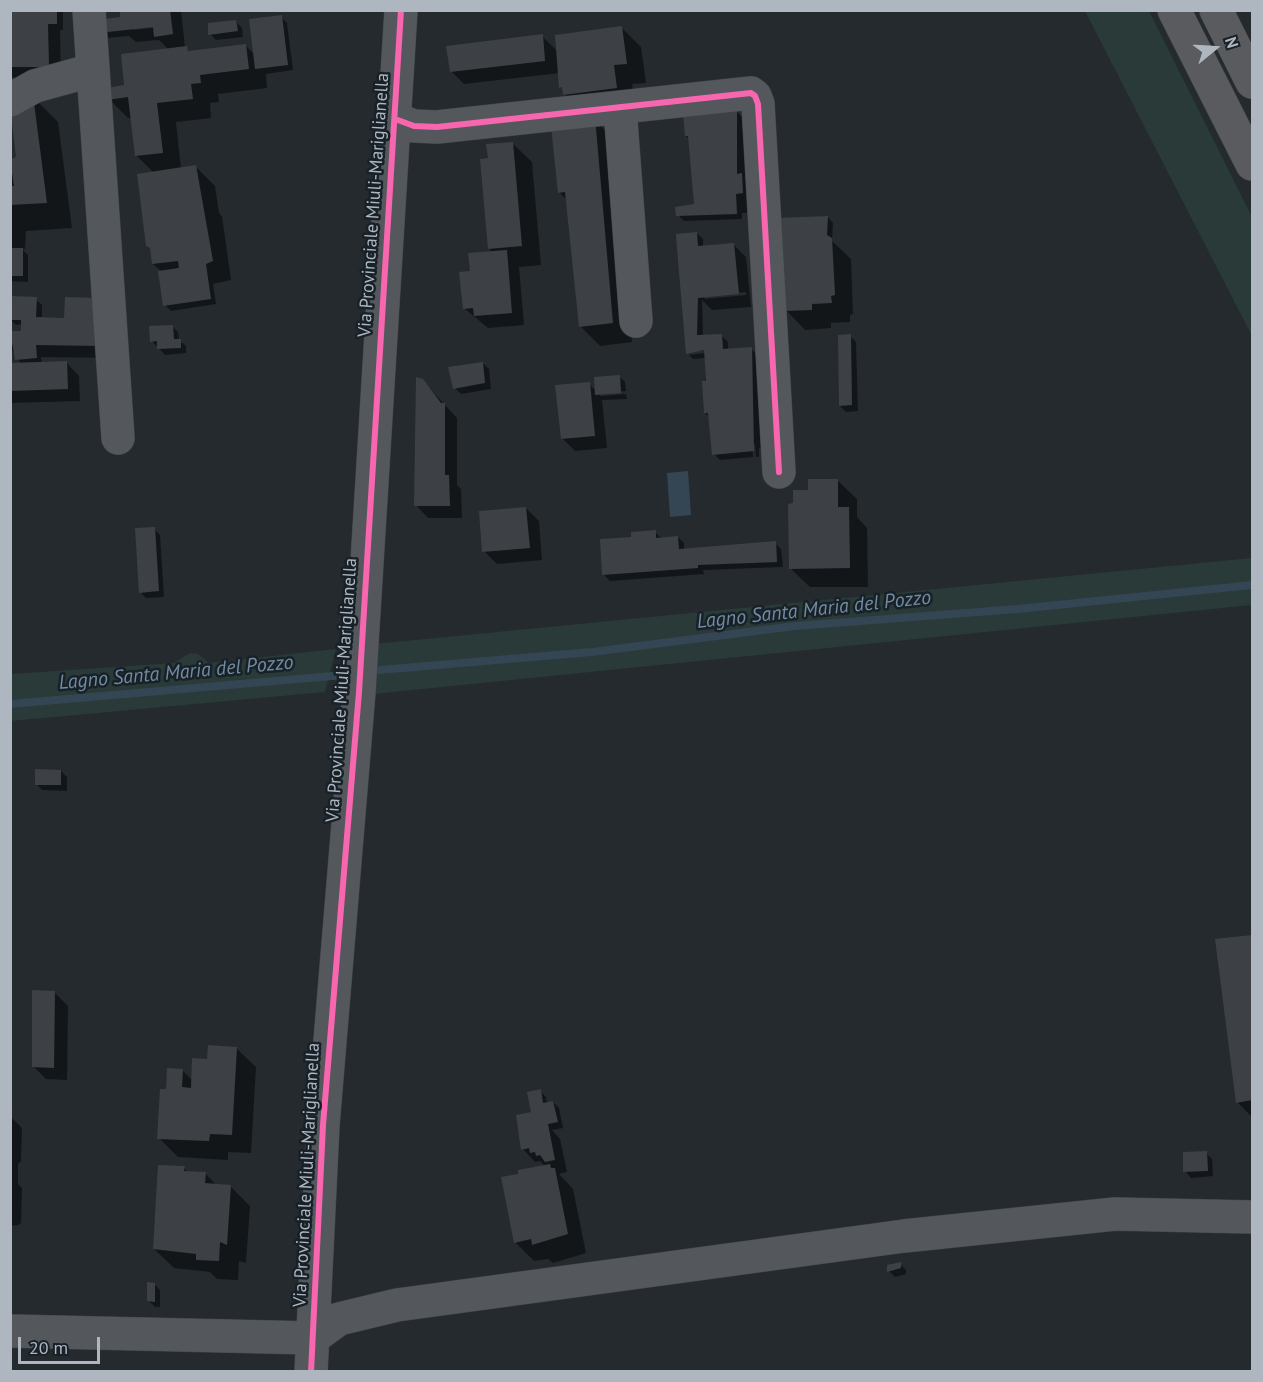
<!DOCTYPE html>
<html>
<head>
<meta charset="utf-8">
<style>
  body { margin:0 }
  #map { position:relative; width:1263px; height:1382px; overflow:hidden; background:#252a2e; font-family:"PT Sans",sans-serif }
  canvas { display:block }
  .frame { position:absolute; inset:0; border:12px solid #aeb7c0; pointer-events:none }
  .north { position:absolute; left:1185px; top:18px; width:60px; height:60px; -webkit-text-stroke:4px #192128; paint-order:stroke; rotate:72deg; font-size:16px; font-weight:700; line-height:24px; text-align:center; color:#aeb7c0 }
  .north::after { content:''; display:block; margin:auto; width:21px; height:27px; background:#aeb7c0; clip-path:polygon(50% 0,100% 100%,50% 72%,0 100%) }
  .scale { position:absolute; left:18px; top:1337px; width:82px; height:27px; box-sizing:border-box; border:3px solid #aeb7c0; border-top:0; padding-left:8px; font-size:18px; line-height:21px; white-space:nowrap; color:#aeb7c0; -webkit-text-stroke:4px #192128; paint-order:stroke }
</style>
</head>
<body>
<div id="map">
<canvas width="1263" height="1382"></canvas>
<div class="frame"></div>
<div class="north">N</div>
<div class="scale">20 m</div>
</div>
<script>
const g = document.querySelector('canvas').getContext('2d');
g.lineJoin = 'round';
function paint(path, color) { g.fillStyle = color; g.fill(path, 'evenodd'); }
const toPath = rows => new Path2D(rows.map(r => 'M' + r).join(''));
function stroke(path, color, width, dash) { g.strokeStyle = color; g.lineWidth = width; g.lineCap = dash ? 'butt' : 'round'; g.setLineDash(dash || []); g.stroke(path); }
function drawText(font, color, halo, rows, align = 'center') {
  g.font = font + ' "PT Sans",sans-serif'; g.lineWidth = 5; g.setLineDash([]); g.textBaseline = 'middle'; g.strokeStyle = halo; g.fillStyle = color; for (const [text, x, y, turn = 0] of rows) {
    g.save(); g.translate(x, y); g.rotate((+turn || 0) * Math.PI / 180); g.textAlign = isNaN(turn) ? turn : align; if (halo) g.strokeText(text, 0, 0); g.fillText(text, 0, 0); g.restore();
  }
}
paint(toPath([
  [1085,11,1149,11,1252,217,1252,336],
  [1252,558,1252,605,373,694,375,644],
  [336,649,325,692,11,721,11,674,174,663,190,653,198,654,209,663]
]), '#293a38');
paint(toPath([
  [688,471,691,515,670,517,667,473]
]), '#344554');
paint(toPath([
  [10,10,63,10,63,30,60,30,61,79,15,79,10,74],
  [123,10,181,10,185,48,191,52,246,46,255,55,281,17,287,23,293,70,266,74,267,88,218,94,219,102,210,103,211,118,176,122,181,169,196,167,215,186,219,213,222,216,231,280,213,284,216,304,171,311,165,305,162,272,153,264,151,249,148,246,154,173,136,155,132,118,128,118,109,99,169,50,159,40,136,42,129,36,106,38,100,32,120,19],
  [160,24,160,27,133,30,133,27],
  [236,22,242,28,243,37,216,40,210,34],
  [622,28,641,47,646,83,632,84,635,107,584,113,564,94,560,73,464,84,451,71,542,36,558,52],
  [33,97,58,122,72,228,26,231,25,249,22,249,28,255,28,282,10,281,10,154,14,160,18,159,10,113],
  [737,112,756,131,762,212,742,213,742,219,684,221,678,215,695,205,690,140,686,136],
  [594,119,607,132,619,209,632,342,600,346,581,327,568,201,559,192],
  [512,143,532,162,541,265,519,267,524,325,488,328,464,308,471,272,493,253,489,249,489,159],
  [828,217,833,223,832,241,851,259,853,314,850,315,850,322,831,323,831,328,805,330,786,310],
  [697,233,703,239,703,247,733,244,746,257,751,307,712,310,702,300,703,336,722,336,728,342,728,350,751,349,770,368,773,447,759,448,759,457,756,457,755,445,752,442,753,457,720,460,714,454,710,417,705,413,706,358,693,359,689,355,705,353,705,350,687,352],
  [746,292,746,295,705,299,703,296],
  [36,299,42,305,42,319,66,319,114,358,41,357,42,364,67,363,79,376,80,401,10,403,10,365,21,364,10,347,10,333,22,332,22,324,16,325,10,319],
  [172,326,178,332,179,340,186,346,186,353,165,355,152,341],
  [850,336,856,342,858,411,846,412,840,406],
  [483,363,489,369,491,389,461,394,455,388],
  [619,376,625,382,626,391,599,393,601,396,626,394,627,399,602,400,607,448,575,451,562,438,589,384,596,391],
  [423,381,457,418,457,485,461,489,462,518,428,518,416,505],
  [837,480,857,499,857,517,867,528,868,587,810,587,790,568,795,505,810,491],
  [526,508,539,521,542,560,497,564,484,551],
  [154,529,160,535,164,597,146,598,140,592],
  [655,532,662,539,678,537,684,543,684,550,775,543,781,549,783,567,703,570,704,574,610,581,604,575,633,538],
  [61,771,67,777,67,791,42,790,36,784],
  [1252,936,1252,1117,1237,1102,1217,940],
  [55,993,68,1006,67,1080,46,1079,33,1066],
  [236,1048,256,1067,251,1153,228,1152,228,1160,178,1157,159,1138,167,1091,182,1070,193,1081,209,1061],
  [540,1091,546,1097,547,1104,553,1102,559,1108,563,1128,552,1130,560,1139,567,1172,559,1174,573,1189,586,1253,553,1263,548,1259,534,1261,515,1242,545,1166,540,1161,535,1162,523,1149],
  [10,1116,22,1128,21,1161,18,1164,18,1184,22,1188,21,1223,18,1225,10,1226],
  [1206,1153,1212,1159,1213,1176,1191,1178,1185,1171],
  [184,1168,189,1173,206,1174,217,1186,230,1186,250,1206,246,1263,239,1261,238,1280,217,1279,210,1272,174,1268,154,1249],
  [900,1264,906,1270,906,1274,895,1277,889,1271],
  [154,1284,160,1290,160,1307,155,1307,149,1301]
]), '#0007');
stroke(toPath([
  [379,670,592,652,795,626,1018,609,1252,585],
  [10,704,344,675]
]), '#344554', 8);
paint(toPath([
  [10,10,57,10,57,24,48,24,49,67,10,67],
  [120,10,170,10,173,34,154,37,153,27,99,33,97,20,120,17],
  [282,15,288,65,255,69,249,19],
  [236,20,238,31,208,35,208,23],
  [622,26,627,64,614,65,617,88,563,95,562,87,559,88,555,35],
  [543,34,545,61,450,72,446,46],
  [246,44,249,69,200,75,201,83,191,84,193,99,157,103,163,153,135,156,128,97,107,100,106,88,124,85,121,54,187,46,188,51],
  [33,95,47,203,10,205,10,186,14,186,10,159,16,157,10,107],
  [737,111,737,174,742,173,743,193,736,194,737,214,676,216,675,207,694,204,688,136,685,136,683,114],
  [595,117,613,323,579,327,565,192,558,193,551,126],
  [513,142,522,246,488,249,480,159,488,158,486,144],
  [196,165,213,261,206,264,211,299,163,306,158,271,179,268,178,261,152,264,150,248,146,246,137,174],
  [828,216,827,235,832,238,835,295,831,296,832,303,812,304,812,310,784,311,778,218],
  [697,232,698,246,734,243,739,294,698,298,697,335,722,334,723,349,752,347,754,451,712,455,708,413,704,413,702,381,706,381,704,350,686,354,677,249,676,234],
  [10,248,23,248,23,276,10,276],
  [507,250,512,313,474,316,473,308,463,309,459,272,470,271,468,253],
  [10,296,37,297,36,317,64,318,65,297,100,298,102,346,36,345,37,358,15,360,10,331,21,331,21,320,10,320],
  [173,325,174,339,181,339,181,348,157,349,157,341,150,342,149,326],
  [851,334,852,405,839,406,838,335],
  [67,361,68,389,10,391,10,363],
  [483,362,485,383,453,389,448,367],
  [620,375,621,393,595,395,594,377],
  [416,377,423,379,441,403,445,403,445,475,449,475,450,506,414,506],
  [590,382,595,436,561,439,555,385],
  [808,479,838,479,838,507,849,507,850,568,789,569,788,504,793,503,793,490,808,490],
  [526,507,530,548,482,552,479,511],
  [155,527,159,591,139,593,135,528],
  [656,530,656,538,678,536,679,549,776,541,777,562,698,565,698,568,602,575,600,539,631,537,631,532],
  [35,769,61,770,61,785,35,785],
  [1252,935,1252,1100,1236,1103,1215,939],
  [32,990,55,991,54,1068,32,1067],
  [208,1045,237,1047,232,1135,210,1134,209,1141,157,1139,160,1089,166,1089,167,1068,183,1069,182,1087,191,1088,192,1058,207,1059],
  [541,1089,543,1103,553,1101,558,1122,548,1124,555,1160,545,1162,540,1155,536,1156,535,1152,530,1153,529,1148,521,1150,516,1115,531,1112,527,1092],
  [1207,1151,1208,1171,1183,1172,1183,1152],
  [550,1164,551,1168,555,1168,568,1234,532,1245,531,1239,514,1243,501,1177,518,1174,518,1170],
  [158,1165,185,1166,184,1171,206,1172,205,1183,231,1185,227,1245,220,1242,219,1261,196,1260,196,1254,153,1249],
  [901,1262,901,1268,887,1272,887,1265],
  [147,1282,155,1283,155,1302,147,1301]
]), '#3d4145');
const minor = toPath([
  [89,10,118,438],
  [10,100,35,86,93,70],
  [620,108,636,321],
  [395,119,414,126,437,127,751,93,755,96,758,104,779,472],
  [10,1331,313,1338,339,1319,397,1305,904,1236,1115,1214,1252,1217],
  [311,1372,323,1125,359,692,401,10]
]);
const highway = toPath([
  [1174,10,1252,164],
  [1216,10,1252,82]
]);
stroke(minor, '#424649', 34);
stroke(highway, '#41464a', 34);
stroke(minor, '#54585d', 33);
stroke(highway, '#595b5e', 33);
stroke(toPath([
  [395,119,414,126,437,127,751,93,755,96,758,104,779,472],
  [311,1372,323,1125,359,692,401,10]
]), '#f766af', 6);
drawText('18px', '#aeb7c0', '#192128', [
  ["Via Provinciale Miuli-Mariglianella",374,205,-86],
  ["Via Provinciale Miuli-Mariglianella",342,690,-86],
  ["Via Provinciale Miuli-Mariglianella",307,1175,-87]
]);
drawText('italic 20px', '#718ba1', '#192128', [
  ["Lagno Santa Maria del Pozzo",814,610,-6],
  ["Lagno Santa Maria del Pozzo",176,673,-5]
]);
</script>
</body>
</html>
